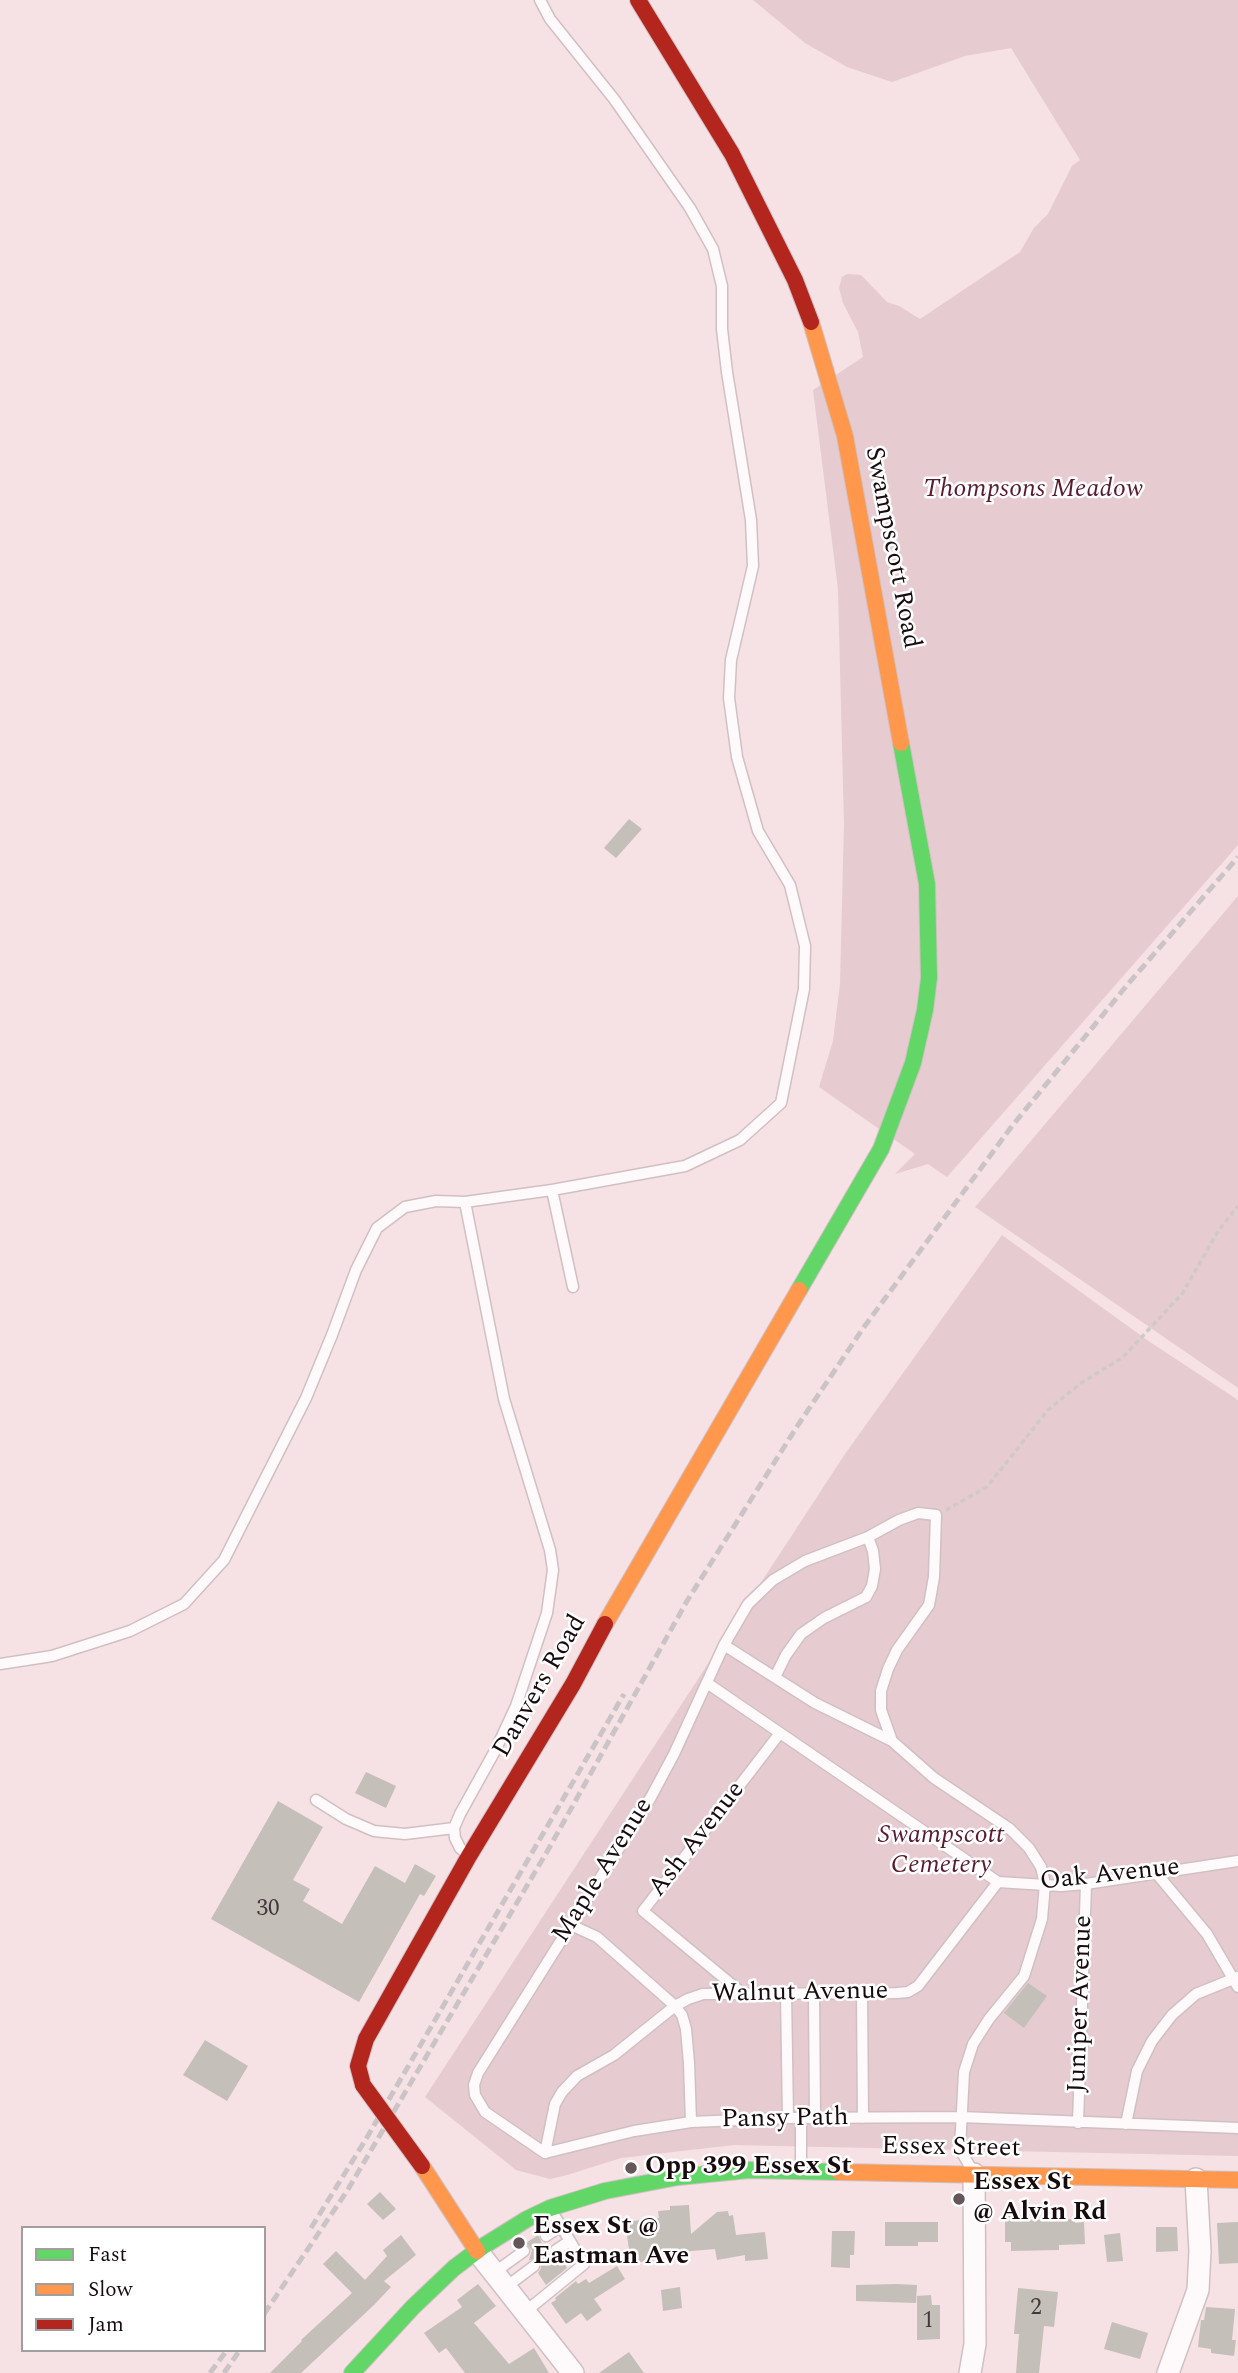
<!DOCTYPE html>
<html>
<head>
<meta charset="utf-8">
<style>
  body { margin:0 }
  #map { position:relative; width:1238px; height:2373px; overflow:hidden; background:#f6e1e5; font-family:Spectral,serif }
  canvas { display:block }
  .legend { position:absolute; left:21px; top:2226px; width:245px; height:126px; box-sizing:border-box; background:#fff; border:2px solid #a29d9f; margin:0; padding:9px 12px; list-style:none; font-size:21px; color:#170b0e }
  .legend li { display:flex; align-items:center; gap:14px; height:35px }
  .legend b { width:35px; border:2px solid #a29d9f }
</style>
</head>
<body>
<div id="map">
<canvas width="1238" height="2373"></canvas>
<ul class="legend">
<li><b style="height:9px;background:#63d668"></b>Fast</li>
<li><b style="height:9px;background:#ff974d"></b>Slow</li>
<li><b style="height:9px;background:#b3261e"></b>Jam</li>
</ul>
</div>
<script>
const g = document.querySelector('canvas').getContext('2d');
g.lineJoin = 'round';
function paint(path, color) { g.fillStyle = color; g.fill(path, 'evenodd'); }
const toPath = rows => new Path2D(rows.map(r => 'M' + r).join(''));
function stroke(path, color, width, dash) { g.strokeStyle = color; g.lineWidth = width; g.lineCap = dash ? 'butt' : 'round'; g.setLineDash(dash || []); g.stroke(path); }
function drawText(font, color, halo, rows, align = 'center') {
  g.font = font + ' Spectral,serif'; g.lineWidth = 5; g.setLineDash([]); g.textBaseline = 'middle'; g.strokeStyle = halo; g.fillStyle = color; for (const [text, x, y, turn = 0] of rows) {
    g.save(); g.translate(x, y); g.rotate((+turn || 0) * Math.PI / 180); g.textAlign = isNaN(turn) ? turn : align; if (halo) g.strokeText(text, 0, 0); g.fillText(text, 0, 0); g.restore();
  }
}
paint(toPath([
  [753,0,1238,0,1238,845,947,1177,928,1164,895,1174,915,1154,819,1087,833,1041,840,984,844,824,838,589,813,390,863,357,858,332,843,303,839,288,842,277,847,274,861,275,887,302,899,306,920,319,1020,252,1034,228,1048,214,1072,166,1080,160,1011,48,965,56,892,82,847,67,805,43],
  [1238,896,1238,1388,975,1207],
  [1002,1235,1147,1340,1238,1400,1238,2156,734,2145,621,2158,567,2175,550,2179,516,2170,425,2097,845,1454]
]), '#e6cbd0');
paint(toPath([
  [629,819,642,829,616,858,604,848],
  [366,1772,396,1786,386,1808,355,1793],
  [278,1801,323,1827,293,1880,310,1889,303,1901,342,1924,375,1866,405,1883,415,1864,436,1876,424,1896,420,1894,359,2002,211,1919],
  [1028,1983,1047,1996,1024,2028,1004,2013],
  [205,2040,248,2066,227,2101,183,2075],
  [380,2192,396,2209,383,2220,367,2204],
  [689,2205,691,2234,717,2212,728,2211,729,2216,733,2215,736,2235,765,2232,768,2259,745,2261,745,2255,717,2260,715,2249,656,2254,657,2260,631,2263,625,2222,659,2218,658,2211,670,2210,670,2206],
  [1029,2215,1029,2220,1075,2219,1075,2223,1084,2222,1085,2244,1059,2245,1059,2250,1011,2251,1011,2242,1005,2242,1005,2216],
  [885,2222,938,2222,938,2242,918,2242,918,2246,885,2246],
  [1238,2222,1238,2263,1219,2264,1217,2223],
  [1156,2227,1177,2227,1178,2251,1156,2252],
  [832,2231,855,2231,854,2255,850,2255,850,2268,831,2267],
  [1120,2233,1123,2261,1107,2262,1104,2235],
  [401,2235,416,2255,384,2281,391,2287,374,2305,301,2373,270,2373,302,2341,301,2340,352,2293,323,2264,336,2251,365,2280,387,2256,383,2250],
  [538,2235,542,2243,551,2244,548,2250,550,2255,556,2258,560,2257,567,2268,546,2285,538,2273,541,2268,541,2262,536,2259,529,2260,532,2250,526,2243],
  [617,2266,625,2279,594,2299,602,2310,587,2321,581,2313,566,2324,551,2303,556,2300,555,2298,576,2281,578,2284,586,2279,589,2283],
  [478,2284,496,2306,474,2323,509,2364,534,2348,549,2373,465,2373,446,2348,439,2353,424,2333,462,2307,457,2300],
  [897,2284,917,2285,916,2303,856,2301,856,2285],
  [680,2287,682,2308,663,2311,661,2290],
  [1018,2288,1058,2292,1054,2327,1044,2326,1039,2373,1016,2373,1019,2334,1014,2334],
  [931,2295,932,2305,940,2305,940,2339,917,2340,917,2296],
  [1206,2307,1235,2309,1232,2340,1236,2340,1234,2356,1211,2353,1211,2349,1198,2347,1201,2320,1204,2320],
  [1112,2322,1148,2333,1140,2359,1104,2349],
  [629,2352,644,2373,599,2373]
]), '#c5bfb9');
const lane = toPath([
  [552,1190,573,1287],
  [465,1202,504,1399,550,1550,553,1570,547,1613,516,1706,496,1749,460,1814,454,1828,455,1838,460,1848,467,1854],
  [724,1645,815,1703,892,1741],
  [0,1664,52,1656,130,1631,184,1604,224,1560,306,1398,332,1335,356,1270,377,1228,405,1207,436,1201,465,1202,552,1190,685,1166,740,1140,781,1103,804,989,805,946,790,885,758,831,737,757,729,698,731,660,753,566,751,520,727,372,722,329,722,286,713,249,690,208,614,99,550,19,540,0],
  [775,1677,786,1655,801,1634,824,1618,866,1597,872,1586,875,1569,873,1551,868,1537],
  [707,1683,998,1882,1061,1886,1086,1884,1238,1861],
  [316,1800,346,1819,374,1831,405,1834,454,1828],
  [1157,1874,1207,1934,1238,1987],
  [571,1925,597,1937,675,2006,682,2015,686,2029,689,2063,691,2122],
  [862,1992,863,2118],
  [742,1993,643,1911,780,1733],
  [786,1993,788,2118],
  [814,1993,815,2118],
  [1078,2123,1086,1884],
  [1126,2124,1137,2071,1152,2041,1172,2015,1196,1994,1238,1977],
  [545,2153,485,2112,475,2095,474,2085,478,2073,651,1797,674,1754,724,1645,748,1604,773,1580,805,1561,868,1537,899,1520,918,1513,936,1515,934,1577,929,1605,897,1650,888,1669,881,1691,881,1710,892,1741,934,1778,1010,1829,1029,1848,1041,1867,1045,1884,1042,1919,1024,1976,989,2019,973,2044,964,2072,960,2149,973,2172],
  [545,2153,634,2131,691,2122,788,2118,961,2117,1238,2128],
  [545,2153,555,2104,562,2092,577,2076,614,2055,675,2006,688,1999,703,1994,897,1993,908,1992,918,1986,998,1882],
  [801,2168,801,2117],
  [546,2236,561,2226],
  [556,2250,570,2241],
  [495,2272,524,2251],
  [506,2287,534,2266],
  [525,2312,584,2264,551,2210]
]);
const street = toPath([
  [477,2251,573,2373],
  [970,2373,975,2344,974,2174],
  [1168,2373,1198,2290,1200,2251,1196,2179]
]);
const fast = toPath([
  [799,1290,881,1149,913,1063,925,1010,929,978,927,884,901,743],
  [352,2373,413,2307,454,2268,482,2247,527,2219,550,2208,605,2191,678,2177,749,2170,839,2172]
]);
const slow = toPath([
  [811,322,845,436,901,743],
  [605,1624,799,1290],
  [422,2166,477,2251],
  [839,2172,1238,2180]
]);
const jam = toPath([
  [638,0,732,154,795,280,811,322],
  [363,2085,358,2066,366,2039,469,1856,573,1684,605,1624]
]);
stroke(lane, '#d0c0c3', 13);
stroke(street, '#d0c0c3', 24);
stroke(fast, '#d0c0c3', 18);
stroke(slow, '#d0c0c3', 18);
stroke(jam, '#d0c0c3', 18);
stroke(toPath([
  [946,1510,987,1487,1048,1410,1081,1383,1122,1358,1182,1294,1218,1231,1238,1206]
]), '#cfc9ca', 3.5, [5, 3.5]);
stroke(lane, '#fefafb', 10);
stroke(street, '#fefafb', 21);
stroke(fast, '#63d668', 16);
stroke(slow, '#ff974d', 16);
stroke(jam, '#b3261e', 16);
stroke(toPath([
  [311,2228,366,2139,624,1694],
  [264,2314,347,2191,548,1850,687,1601,798,1425,864,1327,1012,1126,1128,984,1238,857],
  [210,2373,227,2350],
  [224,2373,240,2350]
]), '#cac4c6', 5, [10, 5]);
const jamBridge = toPath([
  [363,2085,422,2166]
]);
stroke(jamBridge, '#d0c0c3', 18, []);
stroke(jamBridge, '#b3261e', 16);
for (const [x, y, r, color] of [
  [631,2168,7,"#655659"],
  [959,2199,7,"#655659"],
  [519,2243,7,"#655659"]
]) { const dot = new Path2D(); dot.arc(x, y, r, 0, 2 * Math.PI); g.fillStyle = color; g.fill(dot); stroke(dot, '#fff', 2.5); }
drawText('23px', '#423839', null, [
  ["30",268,1910],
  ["2",1036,2309],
  ["1",928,2322]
]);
drawText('italic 26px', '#591d2f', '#fff', [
  ["Thompsons Meadow",1033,491],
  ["Swampscott",941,1837],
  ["Cemetery",941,1867]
]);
drawText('26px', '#170b0e', '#fff', [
  ["Swampscott Road",891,548,79],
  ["Danvers Road",541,1687,-60],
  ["Ash Avenue",698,1840,-52],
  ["Maple Avenue",604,1871,-58],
  ["Oak Avenue",1110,1876,-6],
  ["Walnut Avenue",800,1994,-1],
  ["Juniper Avenue",1082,2004,-88],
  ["Pansy Path",785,2120,-1],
  ["Essex Street",951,2149,1]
]);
drawText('bold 26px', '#170b0e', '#fff', [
  ["Opp 399 Essex St",645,2168],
  ["Essex St",973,2184],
  ["@ Alvin Rd",973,2214],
  ["Essex St @",533,2228],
  ["Eastman Ave",533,2258]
], 'left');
</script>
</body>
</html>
